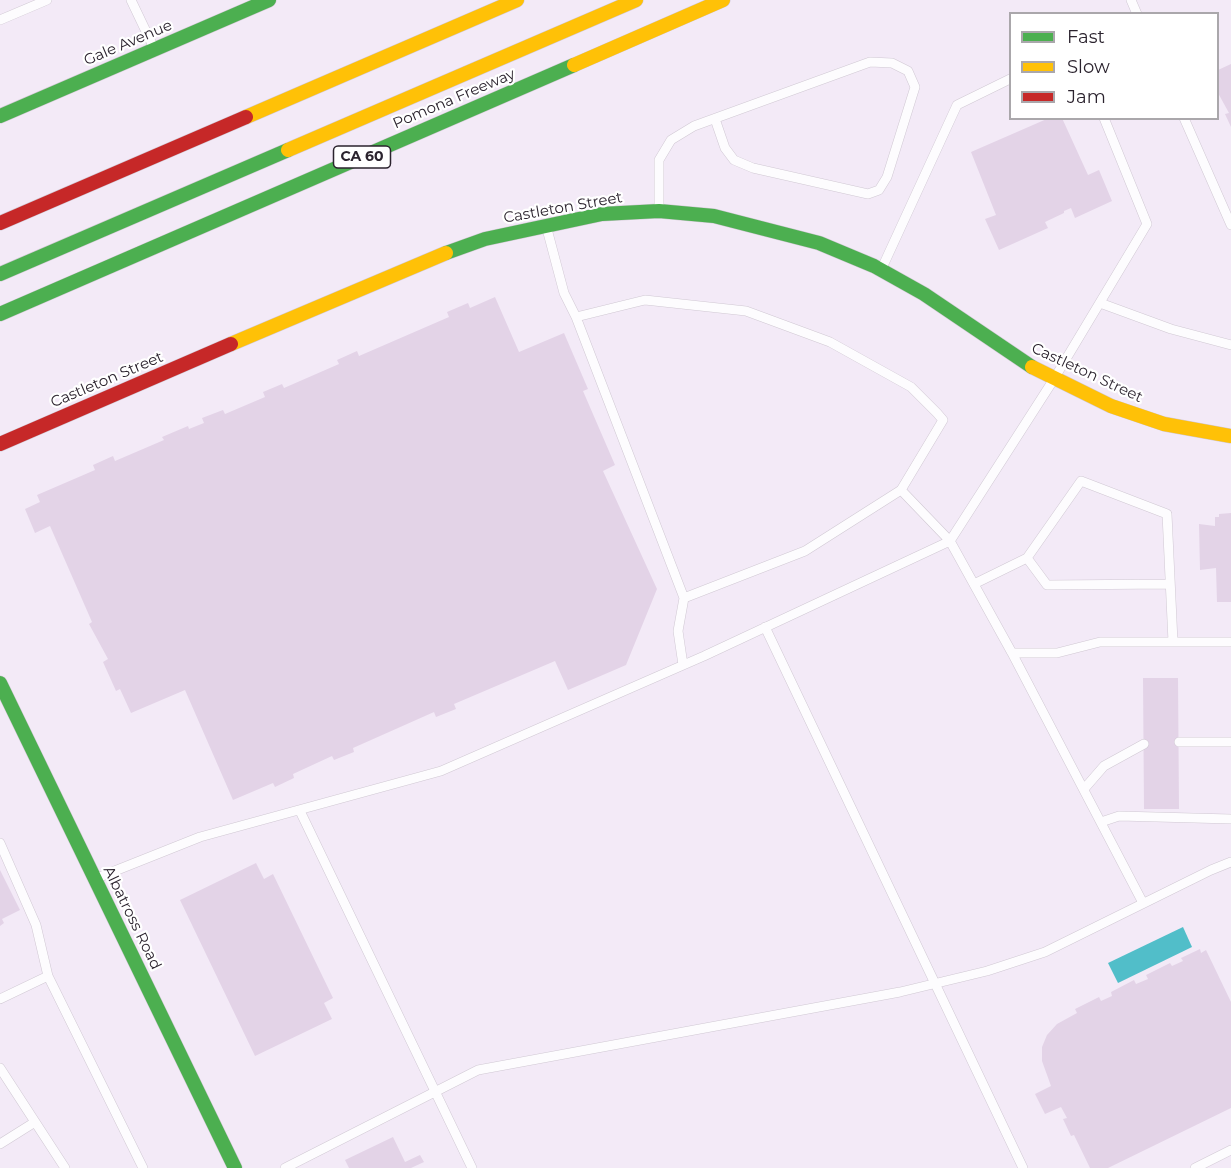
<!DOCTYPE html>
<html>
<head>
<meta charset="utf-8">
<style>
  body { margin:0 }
  #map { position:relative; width:1231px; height:1168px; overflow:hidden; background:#f3eaf7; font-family:Montserrat,sans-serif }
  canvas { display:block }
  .legend { position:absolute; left:1009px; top:12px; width:210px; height:108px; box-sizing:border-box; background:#fff; border:2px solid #aaa7ab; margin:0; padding:8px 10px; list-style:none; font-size:18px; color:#2b232e }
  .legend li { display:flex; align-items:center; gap:12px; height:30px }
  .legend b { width:30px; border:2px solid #aaa7ab }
</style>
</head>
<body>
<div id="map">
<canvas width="1231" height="1168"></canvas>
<ul class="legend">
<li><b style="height:8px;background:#4caf50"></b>Fast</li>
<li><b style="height:8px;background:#ffc107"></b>Slow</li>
<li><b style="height:8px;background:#c62828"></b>Jam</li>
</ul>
</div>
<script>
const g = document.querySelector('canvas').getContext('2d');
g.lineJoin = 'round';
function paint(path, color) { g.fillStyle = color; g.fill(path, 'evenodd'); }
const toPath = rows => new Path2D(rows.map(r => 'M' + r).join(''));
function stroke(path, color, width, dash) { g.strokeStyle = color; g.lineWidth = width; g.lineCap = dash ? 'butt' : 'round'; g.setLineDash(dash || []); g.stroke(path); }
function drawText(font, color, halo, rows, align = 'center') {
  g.font = font + ' Montserrat,sans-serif'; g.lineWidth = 4.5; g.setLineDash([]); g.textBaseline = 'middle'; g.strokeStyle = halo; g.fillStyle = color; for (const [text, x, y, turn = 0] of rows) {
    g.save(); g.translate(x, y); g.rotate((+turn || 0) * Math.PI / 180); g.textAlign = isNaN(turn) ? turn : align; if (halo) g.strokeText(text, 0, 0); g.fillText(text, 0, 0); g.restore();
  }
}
paint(toPath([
  [1183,927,1192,947,1118,983,1108,963]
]), '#51bec9');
paint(toPath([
  [1231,64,1231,127,1225,114,1229,113,1218,93,1218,70],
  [1049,118,1062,118,1088,175,1099,170,1112,201,1075,218,1071,208,1064,211,1064,213,1045,222,1048,228,999,250,985,219,996,215,971,152],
  [495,297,519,352,564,333,588,389,583,391,615,465,603,471,657,589,626,665,568,690,555,661,454,704,456,709,436,717,434,712,353,748,354,752,334,760,332,756,293,774,294,778,275,787,273,783,233,800,185,690,131,713,120,689,116,691,103,662,108,659,89,624,92,622,50,526,35,533,25,509,40,502,37,495,95,470,93,465,113,456,115,461,164,440,162,437,188,426,189,429,204,423,202,418,223,410,225,414,265,397,263,392,282,384,284,388,339,364,337,360,357,351,359,356,449,317,447,312,468,303,470,308],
  [1231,513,1231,602,1217,602,1216,568,1200,570,1199,524,1215,526,1215,517,1219,517,1219,514],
  [1143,678,1178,678,1179,809,1144,809],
  [256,863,264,879,273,874,333,998,324,1003,332,1019,255,1056,180,900],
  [0,870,20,910,2,919,4,923,0,926],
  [1200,949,1201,953,1206,950,1231,1002,1231,1108,1108,1168,1090,1168,1074,1135,1071,1136,1063,1119,1067,1118,1061,1107,1045,1114,1035,1094,1051,1086,1042,1061,1042,1047,1047,1035,1057,1024,1077,1013,1075,1009,1099,997,1101,1001,1112,996,1111,992,1134,980,1136,984,1148,979,1146,975,1170,963,1172,966,1183,961,1181,958],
  [393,1137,405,1162,420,1155,424,1162,411,1168,349,1168,345,1160]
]), '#e3d3e7');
const lane = toPath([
  [131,0,153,46],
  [1131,0,1137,14],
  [0,20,47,0],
  [1184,118,1231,225],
  [659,209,659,160,671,140,694,126,870,62,892,63,908,71,915,87,887,177,879,190,868,194,753,168,734,160,725,148,715,119],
  [547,229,564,293,576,317,645,300,746,311,830,342,911,387,937,413,943,420,901,490,950,541,1012,653,1143,903],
  [882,268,957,105,1010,79],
  [1100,303,1171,329,1231,345],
  [576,317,684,598,805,551,901,490],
  [1027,558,1047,585,1170,584],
  [974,584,1027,558,1081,481,1167,514,1173,642],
  [765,627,1023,1168],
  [1012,653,1057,653,1100,642,1231,642],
  [683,665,678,631,684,598],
  [1179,742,1231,742],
  [1084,789,1104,766,1144,744],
  [300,811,472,1168],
  [1101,822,1119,816,1231,819],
  [0,843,36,925,48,976,143,1168],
  [97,878,200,837,441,771,704,656,950,541,1054,379,1147,224,1104,118],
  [0,999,48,976],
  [0,1068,65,1168],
  [0,1144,35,1122],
  [285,1168,478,1070,900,992,987,971,1045,952,1211,870,1231,862],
  [1195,1168,1231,1150]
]);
const fast = toPath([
  [0,116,269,0],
  [446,253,485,239,602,214,659,211,714,216,819,243,874,266,924,294,1032,367],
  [0,274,288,150],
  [0,314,574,65],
  [0,683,235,1168]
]);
const slow = toPath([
  [574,65,723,0],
  [246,117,517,0],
  [288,150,636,0],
  [231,344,446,253],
  [1032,367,1111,406,1164,424,1231,436]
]);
const jam = toPath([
  [0,223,246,117],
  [0,444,231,344]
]);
stroke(lane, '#d0c8d3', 10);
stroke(fast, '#d0c8d3', 15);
stroke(slow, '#d0c8d3', 15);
stroke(jam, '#d0c8d3', 15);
stroke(lane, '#fdfcfe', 9);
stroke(fast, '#4caf50', 14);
stroke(slow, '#ffc107', 14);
stroke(jam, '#c62828', 14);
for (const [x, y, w] of [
  [362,157,57]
]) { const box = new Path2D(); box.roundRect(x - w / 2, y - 11, w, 22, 4.5); g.fillStyle = '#fff'; g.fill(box); stroke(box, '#2b232e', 1.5); }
drawText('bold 14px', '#2b232e', null, [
  ["CA 60",362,157]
]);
drawText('15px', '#2b232e', '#fff', [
  ["Gale Avenue",128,43,-23],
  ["Pomona Freeway",454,99,-23],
  ["Castleton Street",563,208,-10],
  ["Castleton Street",1087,373,25],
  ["Castleton Street",107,380,-23],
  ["Albatross Road",132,918,64]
]);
</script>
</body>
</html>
